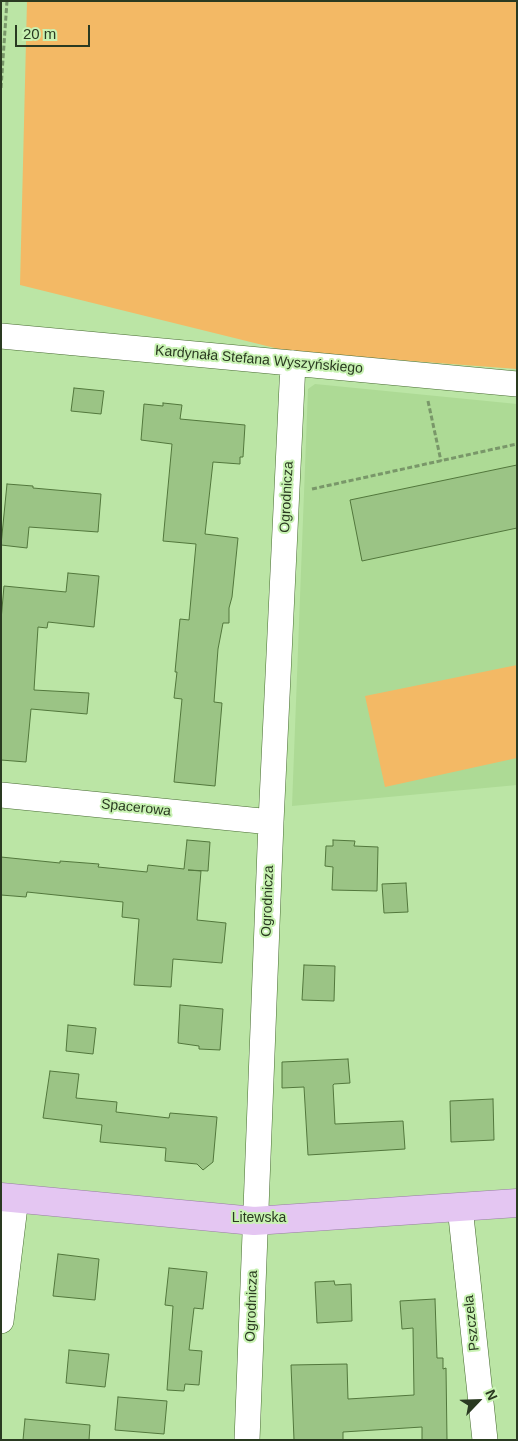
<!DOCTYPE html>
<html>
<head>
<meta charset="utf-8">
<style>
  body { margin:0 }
  #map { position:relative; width:518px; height:1441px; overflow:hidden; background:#bbe5a5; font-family:Helvetica,sans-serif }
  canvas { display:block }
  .frame { position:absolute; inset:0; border:2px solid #2a3a21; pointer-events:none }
  .north { position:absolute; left:453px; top:1376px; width:50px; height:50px; -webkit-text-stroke:4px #c8f2b2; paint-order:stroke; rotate:66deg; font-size:14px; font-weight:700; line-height:20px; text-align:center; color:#2a3a21 }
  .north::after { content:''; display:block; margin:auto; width:18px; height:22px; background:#2a3a21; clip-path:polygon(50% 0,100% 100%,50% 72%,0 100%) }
  .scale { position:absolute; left:15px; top:25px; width:75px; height:22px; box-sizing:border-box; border:2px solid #2a3a21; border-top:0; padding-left:6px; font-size:15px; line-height:18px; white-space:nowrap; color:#2a3a21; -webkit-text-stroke:4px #c8f2b2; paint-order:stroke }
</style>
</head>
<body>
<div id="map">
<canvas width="518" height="1441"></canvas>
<div class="frame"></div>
<div class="north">N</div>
<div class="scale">20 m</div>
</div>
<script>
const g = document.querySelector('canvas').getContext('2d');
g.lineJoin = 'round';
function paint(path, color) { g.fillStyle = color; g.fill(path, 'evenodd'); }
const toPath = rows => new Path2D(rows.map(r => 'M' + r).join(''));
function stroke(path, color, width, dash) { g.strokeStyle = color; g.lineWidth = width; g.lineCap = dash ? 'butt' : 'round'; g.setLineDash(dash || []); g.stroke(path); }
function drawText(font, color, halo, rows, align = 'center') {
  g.font = font + ' Helvetica,sans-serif'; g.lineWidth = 4; g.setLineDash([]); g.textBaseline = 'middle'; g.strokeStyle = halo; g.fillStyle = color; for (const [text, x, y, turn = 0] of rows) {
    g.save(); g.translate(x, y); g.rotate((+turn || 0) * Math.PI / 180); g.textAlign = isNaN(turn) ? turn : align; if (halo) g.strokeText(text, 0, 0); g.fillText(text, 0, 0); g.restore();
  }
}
paint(toPath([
  [315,384,517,404,517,785,292,806,308,389]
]), '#adda95');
paint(toPath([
  [27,1,517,1,517,369,291,352,20,285],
  [517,665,517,758,385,787,365,696]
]), '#f3b965');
const building = toPath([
  [74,388,104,391,101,414,71,411,74,388],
  [163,403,182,405,180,419,245,425,243,457,240,457,240,464,213,462,205,534,238,538,232,597,229,608,229,623,223,623,218,649,214,702,222,703,215,786,174,782,182,699,174,698,177,672,175,672,180,619,189,620,196,544,163,541,172,444,141,440,144,404,163,406,163,403],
  [517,465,517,528,362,561,350,500,517,465],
  [7,484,33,486,33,488,101,494,98,532,29,527,27,548,1,545,7,484],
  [68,573,99,576,94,627,48,622,47,628,38,627,34,690,89,693,87,714,31,709,26,762,1,760,1,620,4,586,66,592,68,573],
  [187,840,210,842,208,871,188,870,201,871,197,920,226,923,222,963,173,959,171,987,134,985,139,919,122,917,123,902,27,892,26,897,1,895,1,857,60,863,60,861,99,864,98,867,147,872,148,865,184,869,187,840],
  [333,840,355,841,354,846,378,847,377,891,332,890,333,867,325,866,326,846,333,846,333,840],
  [406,883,408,912,384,913,382,884,406,883],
  [304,965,335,966,334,1001,302,1000,304,965],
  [180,1005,223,1009,220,1050,199,1049,199,1046,178,1043,180,1005],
  [68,1025,96,1028,93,1054,66,1051,68,1025],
  [348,1059,350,1083,334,1084,333,1085,335,1124,403,1121,405,1149,308,1155,304,1087,282,1088,282,1062,348,1059],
  [50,1071,79,1074,76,1098,117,1102,116,1112,169,1118,170,1113,217,1117,213,1162,203,1170,197,1164,165,1161,166,1148,100,1142,102,1125,43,1118,50,1071],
  [493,1099,494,1140,451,1142,450,1101,493,1099],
  [58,1254,99,1259,95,1300,53,1296,58,1254],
  [169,1268,207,1272,203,1309,194,1308,189,1350,202,1351,199,1385,185,1384,184,1391,167,1390,173,1306,165,1305,169,1268],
  [334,1281,335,1285,351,1284,352,1321,317,1323,315,1282,334,1281],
  [435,1299,437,1358,443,1358,443,1369,446,1368,447,1440,422,1440,422,1427,343,1432,343,1440,294,1440,291,1365,347,1364,348,1399,414,1395,413,1328,402,1329,400,1301,435,1299],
  [69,1350,109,1354,105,1387,66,1383,69,1350],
  [118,1397,167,1401,164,1434,115,1430,118,1397],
  [25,1419,90,1425,89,1440,23,1440,25,1419]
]);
paint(building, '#9bc485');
stroke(building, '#52773c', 1);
const minor = toPath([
  [1,336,517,384],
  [1,795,271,822],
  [460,1207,485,1440],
  [1,1321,16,1198],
  [247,1440,271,822,293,363]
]);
const major = toPath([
  [1,1197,254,1221,517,1203]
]);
stroke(minor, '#476b31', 26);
stroke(major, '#977ca3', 29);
stroke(toPath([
  [1,88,7,1],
  [428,401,441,461],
  [312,489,517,444]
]), '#799769', 3, [5, 2.5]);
stroke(minor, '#fff', 25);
stroke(major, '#e4c6f2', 28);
drawText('14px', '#2a3a21', '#c8f2b2', [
  ["Kardynała Stefana Wyszyńskiego",259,360,5],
  ["Ogrodnicza",287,497,-87],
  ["Spacerowa",136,808,6],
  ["Ogrodnicza",268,901,-88],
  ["Litewska",259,1218],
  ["Ogrodnicza",252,1306,-88],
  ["Pszczela",472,1323,-96]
]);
</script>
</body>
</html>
